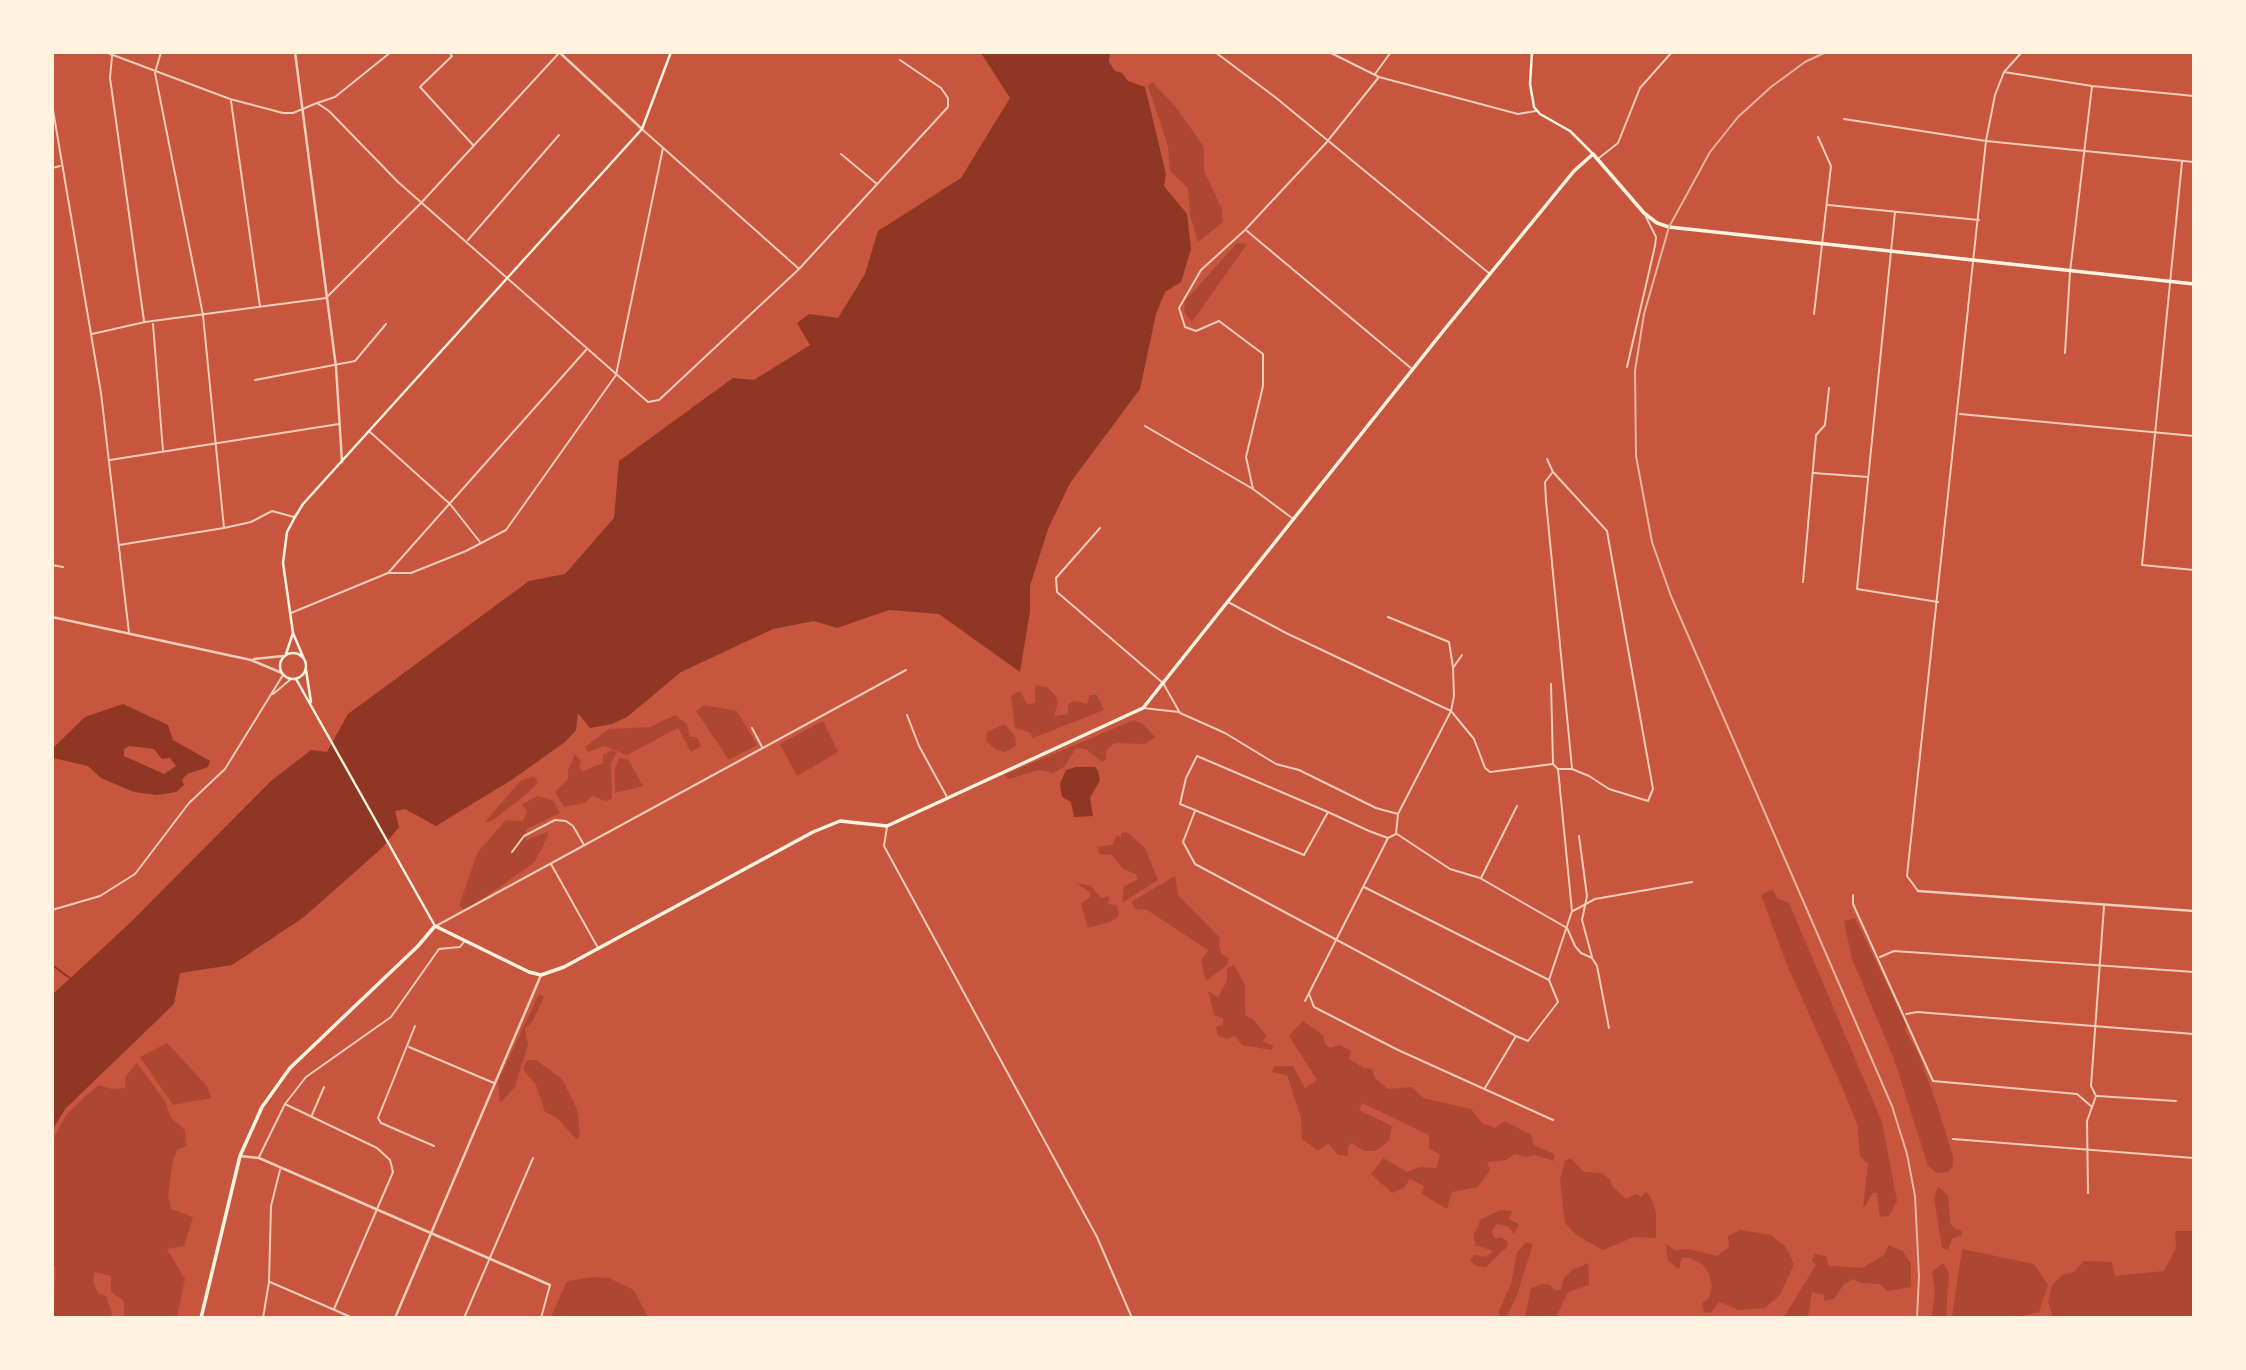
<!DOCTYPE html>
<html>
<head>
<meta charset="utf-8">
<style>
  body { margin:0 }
  #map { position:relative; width:2246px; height:1370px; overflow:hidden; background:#c8553d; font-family:"Open Sans",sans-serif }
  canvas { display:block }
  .frame { position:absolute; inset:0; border:54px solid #fff3e0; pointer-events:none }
</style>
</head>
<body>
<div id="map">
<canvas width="2246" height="1370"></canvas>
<div class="frame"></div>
</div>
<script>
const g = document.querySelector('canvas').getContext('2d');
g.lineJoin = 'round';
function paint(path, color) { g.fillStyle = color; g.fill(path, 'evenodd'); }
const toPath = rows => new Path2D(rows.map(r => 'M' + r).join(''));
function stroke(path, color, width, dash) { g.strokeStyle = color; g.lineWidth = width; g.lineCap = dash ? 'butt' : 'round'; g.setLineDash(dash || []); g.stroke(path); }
paint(toPath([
  [1152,82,1175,106,1204,147,1204,171,1222,209,1223,222,1198,242,1190,215,1188,188,1170,171,1168,146,1148,86],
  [1237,243,1247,244,1192,322,1184,312,1185,301],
  [1035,685,1047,687,1056,696,1058,703,1054,716,1068,714,1068,704,1074,701,1087,704,1090,695,1097,695,1104,710,1033,738,1029,732,1015,728,1011,696,1020,691,1027,704,1035,703],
  [704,705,737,711,757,745,729,760,696,711],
  [675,715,687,724,690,737,697,737,701,746,691,752,678,728,627,755,604,746,588,752,585,747,609,729,650,727],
  [1134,720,1143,724,1155,737,1145,744,1115,743,1106,750,1106,759,1102,762,1086,749,1076,748,1064,767,1053,773,1039,770,1009,779,1004,775],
  [823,721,838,752,797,776,780,744],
  [1004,724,1015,736,1016,746,1005,752,996,750,986,741,987,732],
  [612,750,617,752,611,764,612,799,605,801,592,796,584,803,564,807,555,792,568,779,568,770,575,754,581,761,579,768,583,771,603,763,603,755],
  [619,758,628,759,643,786,615,793,615,768],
  [534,776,538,782,529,792,492,821,485,822,520,781],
  [538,796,554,801,560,813,527,829,524,836,527,840,547,832,548,836,534,863,465,911,459,905,478,852,506,820,523,821,527,812,522,804],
  [1127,832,1145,848,1158,880,1122,903,1124,886,1137,880,1136,874,1123,869,1112,855,1099,854,1098,847,1112,845,1117,835,1121,838,1121,833],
  [1175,876,1178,895,1220,938,1219,946,1222,954,1229,959,1228,964,1206,981,1201,961,1208,950,1147,910,1136,909,1131,902],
  [1076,883,1091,886,1101,898,1109,896,1108,904,1117,905,1119,916,1110,922,1088,928,1081,904,1090,897,1090,892],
  [1773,889,1777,898,1789,903,1882,1122,1897,1201,1889,1216,1880,1217,1877,1193,1873,1193,1863,1209,1868,1164,1860,1156,1858,1127,1845,1094,1787,965,1761,895],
  [1855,918,1906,1024,1905,1030,1918,1053,1936,1102,1953,1156,1953,1166,1948,1172,1937,1173,1928,1166,1894,1059,1852,959,1844,921],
  [1234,965,1245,985,1245,1015,1253,1019,1267,1036,1262,1041,1274,1046,1271,1050,1242,1045,1235,1036,1227,1039,1218,1036,1216,1027,1223,1025,1223,1018,1214,1015,1208,991,1218,997,1227,981,1227,968],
  [539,994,544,997,532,1022,525,1029,528,1044,515,1087,500,1103,498,1081],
  [1303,1021,1323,1035,1325,1044,1330,1048,1340,1045,1351,1051,1349,1059,1364,1068,1372,1069,1375,1078,1388,1089,1412,1087,1423,1098,1471,1109,1482,1123,1495,1128,1505,1121,1531,1135,1534,1145,1554,1154,1554,1161,1534,1155,1526,1157,1515,1154,1506,1160,1487,1162,1490,1170,1478,1187,1452,1192,1447,1209,1422,1194,1424,1186,1410,1179,1404,1188,1392,1193,1371,1174,1383,1158,1407,1172,1420,1167,1436,1168,1440,1155,1429,1148,1429,1135,1362,1103,1359,1110,1392,1126,1389,1141,1375,1151,1364,1151,1352,1143,1348,1146,1348,1156,1338,1155,1328,1143,1318,1151,1302,1139,1301,1118,1287,1075,1272,1072,1274,1066,1293,1066,1305,1088,1317,1080,1289,1036],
  [167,1043,207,1086,211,1098,173,1105,140,1057],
  [527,1060,536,1060,562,1079,577,1109,580,1136,576,1139,557,1118,545,1112,536,1085,523,1069],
  [137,1063,165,1101,171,1118,185,1130,186,1146,177,1150,173,1160,168,1196,171,1209,193,1217,184,1246,167,1249,185,1279,177,1317,124,1317,124,1301,111,1292,111,1276,95,1272,93,1281,98,1294,106,1296,112,1313,110,1317,53,1318,56,1268,52,1261,53,1139,66,1115,88,1094,99,1085,112,1089,125,1088,126,1076],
  [1571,1158,1584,1172,1601,1173,1610,1179,1611,1185,1626,1199,1636,1194,1641,1197,1646,1192,1650,1196,1656,1213,1656,1238,1634,1237,1603,1250,1576,1235,1565,1223,1560,1180,1565,1161],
  [1938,1187,1948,1195,1950,1223,1955,1229,1961,1230,1962,1235,1952,1239,1948,1250,1942,1248,1934,1198],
  [1501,1210,1512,1211,1509,1219,1519,1224,1514,1234,1508,1226,1497,1224,1492,1231,1495,1239,1501,1237,1507,1241,1508,1246,1486,1267,1477,1266,1470,1261,1475,1255,1486,1257,1494,1251,1475,1245,1474,1234,1481,1219],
  [1740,1230,1771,1235,1786,1247,1794,1264,1780,1295,1765,1308,1739,1310,1719,1302,1711,1313,1704,1312,1702,1303,1709,1298,1712,1287,1709,1274,1702,1264,1690,1258,1682,1257,1679,1269,1668,1261,1666,1244,1675,1250,1689,1249,1717,1256,1729,1247,1728,1236],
  [2175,1231,2193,1231,2193,1317,2053,1317,2048,1302,2052,1285,2062,1275,2074,1272,2084,1261,2112,1262,2115,1276,2164,1271,2176,1248],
  [1526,1242,1533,1244,1516,1298,1506,1317,1500,1317,1499,1311,1511,1284,1517,1253],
  [1889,1245,1903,1251,1911,1264,1911,1287,1888,1291,1879,1284,1861,1283,1853,1279,1844,1284,1834,1299,1825,1301,1823,1295,1812,1292,1808,1317,1784,1317,1816,1265,1812,1261,1814,1254,1826,1256,1829,1266,1862,1268,1884,1255],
  [1962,1249,2034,1264,2048,1285,2039,1312,2018,1317,1952,1317],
  [1588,1263,1589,1285,1568,1292,1556,1317,1525,1317,1531,1288,1542,1284,1550,1285,1555,1291,1561,1289,1564,1278,1572,1270],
  [1943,1263,1949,1273,1946,1317,1932,1317,1935,1290,1932,1272],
  [594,1277,609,1278,634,1290,648,1317,551,1317,567,1281]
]), '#ae4732');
paint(toPath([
  [981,53,1110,53,1109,62,1115,71,1122,73,1128,81,1145,87,1166,174,1164,186,1187,214,1191,249,1181,282,1165,292,1156,314,1140,389,1070,483,1048,529,1030,586,1030,611,1020,672,939,614,889,610,837,628,814,621,773,629,681,672,627,717,612,724,590,728,578,713,576,730,565,742,513,779,436,826,405,809,395,811,399,827,382,848,304,917,232,965,180,973,174,1004,65,1109,53,1129,53,994,131,922,271,781,311,750,327,752,348,714,529,581,565,574,614,518,619,461,733,378,754,380,810,345,797,323,809,314,838,318,865,274,878,231,961,178,1010,98],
  [123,704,168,725,173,740,210,761,208,767,187,774,182,780,184,785,176,792,157,795,134,792,101,778,88,766,53,758,53,748,85,717],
  [129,746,154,749,162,759,170,758,176,766,164,774,124,756,124,749],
  [1076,767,1095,767,1098,771,1100,780,1090,798,1093,816,1074,817,1071,802,1062,797,1060,784,1066,770]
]), '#8f3625');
stroke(toPath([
  [52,965,71,979]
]), '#8f3625', 2);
stroke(toPath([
  [105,52,230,99,283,113,293,113,317,103,329,111,398,182,648,402,659,400,799,269,948,107,948,98,941,88,900,60],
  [161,52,155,73,203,315,224,528],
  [449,52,452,56,420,87,473,145],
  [1215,52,1275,97,1490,274],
  [1329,52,1379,77,1518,114,1536,111],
  [112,56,110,78,144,321],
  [2004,72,2092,86,2194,96],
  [1375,74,1391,52],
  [231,101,260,307],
  [317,103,335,97,391,52],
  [52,104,101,393,129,633],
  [1844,119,1986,141,2194,162],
  [643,130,798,268],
  [841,154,877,184],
  [1599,158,1618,143,1640,88,1672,52],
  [2182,162,2142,565,2194,570],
  [52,168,60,166],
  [1828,205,1979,220],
  [1895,212,1857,589,1938,602],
  [1247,231,1412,369],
  [468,240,559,135],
  [1814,314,1831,166,1818,137],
  [153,324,163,451],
  [92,334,145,322,326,298,421,203,559,53],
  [2065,353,2070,272,2092,86],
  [1627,367,1655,246,1656,237,1646,217],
  [255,380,355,361,386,324],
  [1960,414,2194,436],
  [1145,426,1253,489,1292,518],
  [370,432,450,504,480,542],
  [110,460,339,424],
  [1552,473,1545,482,1546,501,1572,768],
  [1814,473,1868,477],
  [1253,489,1246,457,1263,386,1263,354,1219,321,1196,331,1185,327,1179,308,1201,270,1245,230,1326,143,1379,77],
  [1100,528,1056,578,1057,592,1163,683,1180,713,1225,733,1276,764,1299,770,1376,808,1398,814],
  [119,545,224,528,251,522,272,511,294,517],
  [52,565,63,567],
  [388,573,411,573,466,551,506,530,616,375,663,148],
  [1803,582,1816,435,1825,425,1829,388],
  [1228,602,1286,633,1451,711,1474,739,1485,768,1490,772,1553,764,1558,769,1572,769,1589,776,1609,789,1648,801,1653,789,1607,531,1553,472,1547,459],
  [291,613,388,573,586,350],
  [1388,617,1449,642,1453,667],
  [1551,684,1553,763],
  [273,694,291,679],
  [1143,708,1179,712],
  [907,715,919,746,947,797],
  [752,728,762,747],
  [1195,811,1183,842,1195,864,1516,1036],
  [1328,812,1304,855,1180,804,1186,778,1197,756,1328,812,1369,831,1388,838],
  [887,827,884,846,1097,1237,1132,1318],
  [1397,834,1450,869,1480,878,1567,928,1575,946,1581,953,1592,958,1597,966,1609,1028],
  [1579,836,1587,896,1582,920,1592,957],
  [512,852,524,836,555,820,566,821,573,826,584,845],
  [551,864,598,948],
  [1481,878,1517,806],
  [1364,887,1549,980],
  [1918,891,1907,876,1986,141,1995,95,2004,72,2022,52],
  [1853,895,1853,904,1933,1081,2077,1094,2092,1107],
  [52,910,100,896,135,874,189,803,225,769,283,675],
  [1573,911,1595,899,1692,882],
  [436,926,906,670],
  [1880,957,1894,951,2194,972],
  [1309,994,1314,1007,1398,1050,1553,1120],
  [1305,1001,1388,838,1396,834,1398,814,1451,711,1454,696,1453,668,1462,655],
  [1906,1014,1917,1012,2194,1034],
  [415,1026,378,1118,381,1123,434,1146],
  [409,1047,494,1083],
  [1485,1088,1516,1036,1528,1041,1558,1002,1549,980,1572,911,1558,769],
  [2097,1096,2176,1101],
  [285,1104,377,1148,390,1160,393,1172,334,1309],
  [312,1115,324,1087],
  [1953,1139,2194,1158],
  [259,1157,285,1104,306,1077,391,1017,439,949,460,947,464,942],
  [2088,1193,2087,1121,2096,1096,2091,1086,2104,906],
  [270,1282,353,1318],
  [263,1318,269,1282,271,1206,280,1170],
  [464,1318,533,1158],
  [541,1318,550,1285]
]), '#f1ccb7', 2);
stroke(toPath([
  [295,52,336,367,342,462],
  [559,52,642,129],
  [52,617,251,660,282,673],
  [254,659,283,656],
  [1918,891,2194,911],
  [240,1156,259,1158,550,1285],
  [395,1318,541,975]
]), '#f1ccb7', 2.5);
stroke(toPath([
  [1532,52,1530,84,1534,107,1540,114,1570,131,1593,154],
  '280 666a13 13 0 1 1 26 0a13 13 0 1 1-26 0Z',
  [286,654,293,633],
  [304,659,293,633,283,563,287,532,295,517,303,504,642,129,671,52],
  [306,670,311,702],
  [296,679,435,926]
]), '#fff3e0', 2.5);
stroke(toPath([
  [201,1318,240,1156,262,1107,290,1068,418,946,435,926,529,972,541,975,564,967,813,832,840,821,887,826,1143,708,1440,335,1574,171,1593,154,1644,213,1657,223,1669,227,2194,284]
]), '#fff3e0', 3.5);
stroke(toPath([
  [1826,52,1805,62,1771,87,1738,117,1710,152,1669,227,1644,314,1635,371,1636,456,1652,542,1671,596,1892,1106,1907,1154,1915,1196,1919,1276,1917,1318]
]), '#e9b49f', 2);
</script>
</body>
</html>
